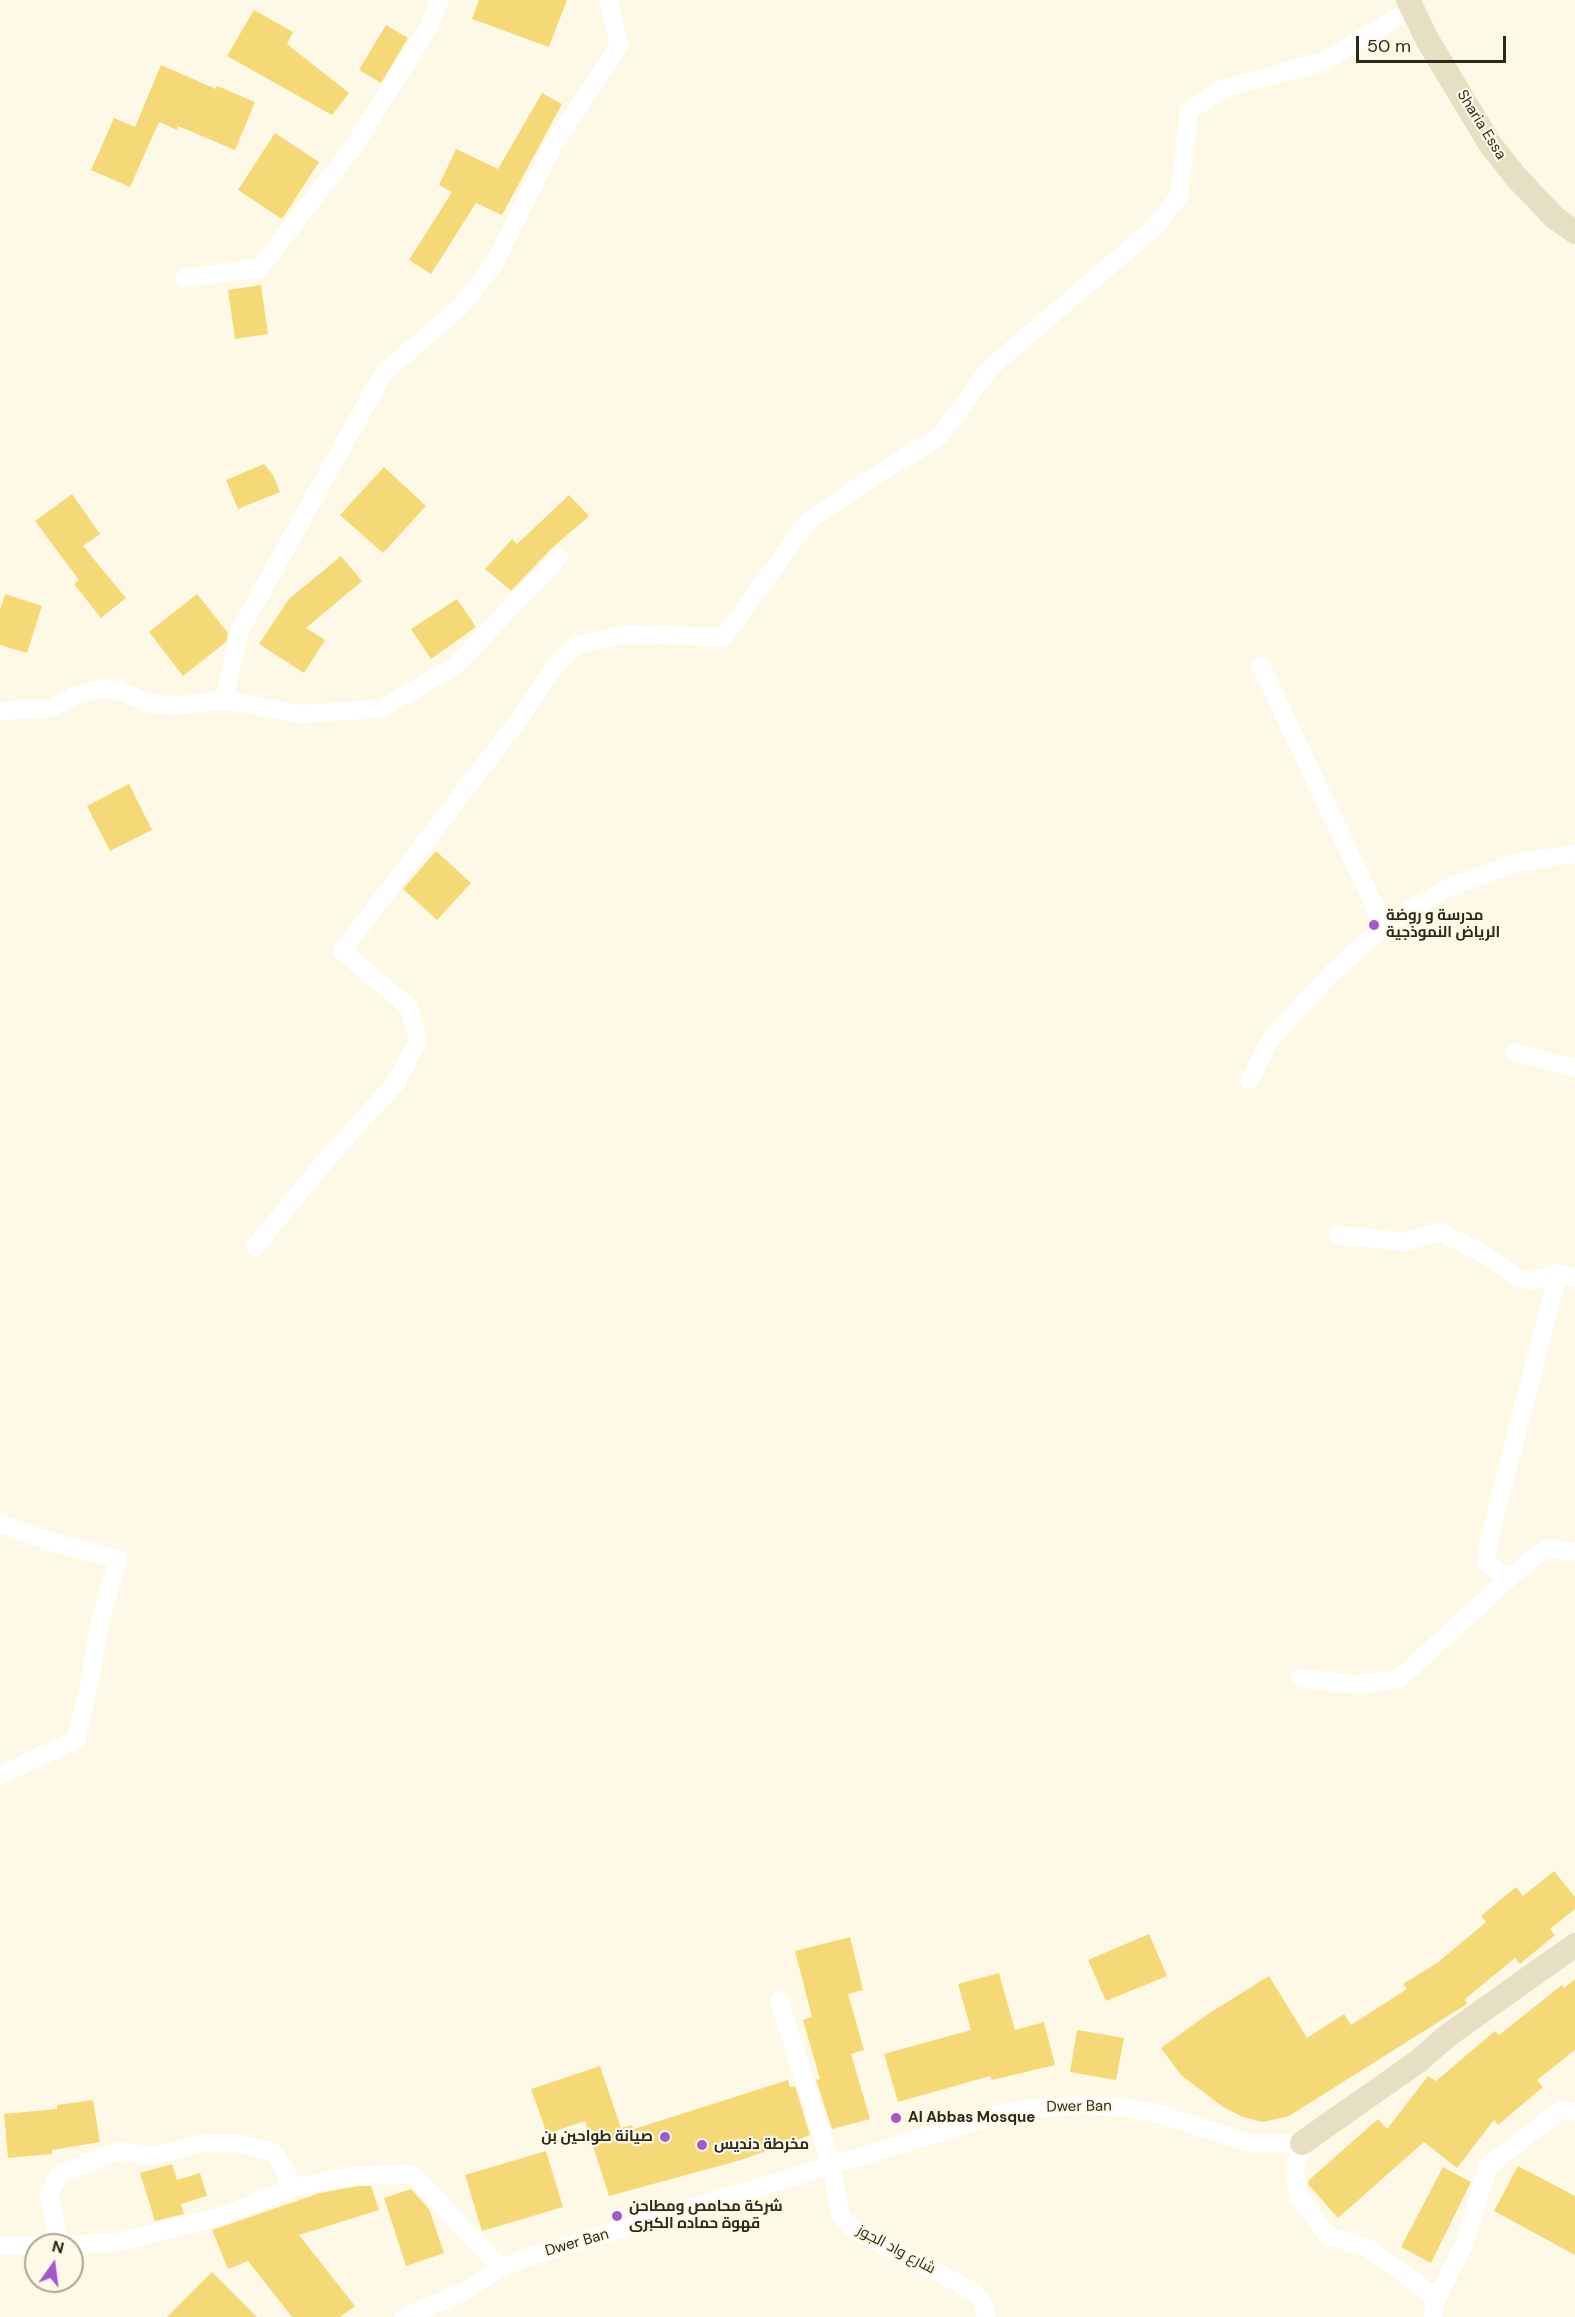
<!DOCTYPE html>
<html>
<head>
<meta charset="utf-8">
<style>
  body { margin:0 }
  #map { position:relative; width:1575px; height:2317px; overflow:hidden; background:#fef9e6; font-family:"DM Sans",sans-serif }
  canvas { display:block }
  .north { position:absolute; left:24px; top:2233px; width:60px; height:60px; box-sizing:border-box; background:#fef9e6; border:2px solid #aaa595; border-radius:50%; rotate:14deg; font-size:16px; font-weight:700; line-height:24px; text-align:center; color:#2b281c }
  .north::after { content:''; display:block; margin:auto; width:21px; height:27px; background:#a259cc; clip-path:polygon(50% 0,100% 100%,50% 72%,0 100%) }
  .scale { position:absolute; left:1356px; top:36px; width:150px; height:27px; box-sizing:border-box; border:3px solid #2b281c; border-top:0; padding-left:8px; font-size:18px; line-height:21px; white-space:nowrap; color:#2b281c; -webkit-text-stroke:4px #fef9e6; paint-order:stroke }
</style>
</head>
<body>
<div id="map">
<canvas width="1575" height="2317"></canvas>
<div class="north">N</div>
<div class="scale">50 m</div>
</div>
<script>
const g = document.querySelector('canvas').getContext('2d');
g.lineJoin = 'round';
function paint(path, color) { g.fillStyle = color; g.fill(path, 'evenodd'); }
const toPath = rows => new Path2D(rows.map(r => 'M' + r).join(''));
function stroke(path, color, width, dash) { g.strokeStyle = color; g.lineWidth = width; g.lineCap = dash ? 'butt' : 'round'; g.setLineDash(dash || []); g.stroke(path); }
function drawText(font, color, halo, rows, align = 'center') {
  g.font = font + ' "DM Sans",Cairo,sans-serif'; g.lineWidth = 4.5; g.setLineDash([]); g.textBaseline = 'middle'; g.strokeStyle = halo; g.fillStyle = color; for (const [text, x, y, turn = 0] of rows) {
    g.save(); g.translate(x, y); g.rotate((+turn || 0) * Math.PI / 180); g.textAlign = isNaN(turn) ? turn : align; if (halo) g.strokeText(text, 0, 0); g.fillText(text, 0, 0); g.restore();
  }
}
paint(toPath([
  [479,0,567,0,549,47,472,19],
  [254,10,293,32,287,44,349,93,332,115,227,56],
  [386,25,408,38,381,83,359,70],
  [161,65,216,89,217,86,255,102,235,150,178,126,177,130,159,122,130,187,91,170,114,118,135,127],
  [542,93,562,104,502,215,476,203,431,274,409,260,452,192,439,185,456,149,498,169],
  [275,133,319,162,282,219,238,190],
  [261,285,268,334,235,339,228,290],
  [264,464,273,475,280,492,238,509,226,480],
  [384,467,426,506,383,553,340,515],
  [72,494,100,534,83,546,126,598,101,618,74,584,79,580,35,521],
  [569,495,589,516,551,549,511,591,485,569,512,539,517,544],
  [341,556,362,581,306,628,325,640,304,673,259,644,289,599],
  [5,594,42,606,27,653,0,645,0,610],
  [197,594,228,633,226,642,183,676,149,632],
  [457,599,476,627,431,659,411,629],
  [129,784,152,830,110,851,87,806],
  [436,851,471,883,437,920,403,889],
  [1554,1871,1575,1897,1575,1909,1550,1929,1555,1935,1520,1964,1515,1958,1465,1999,1467,2004,1289,2116,1263,2122,1243,2117,1223,2107,1181,2075,1161,2048,1208,2014,1269,1976,1307,2038,1344,2014,1351,2025,1407,1989,1403,1984,1437,1963,1486,1922,1481,1916,1516,1887,1523,1896],
  [1149,1934,1167,1976,1106,2001,1088,1960],
  [850,1937,863,1990,848,1994,864,2050,851,2054,870,2119,832,2129,816,2080,820,2079,803,2020,812,2017,795,1951],
  [999,1973,1015,2030,1044,2022,1055,2065,992,2080,990,2076,898,2102,884,2054,971,2030,958,1984],
  [1575,1979,1575,2050,1537,2080,1543,2087,1498,2125,1494,2120,1457,2168,1424,2142,1338,2218,1308,2184,1308,2181,1378,2119,1387,2129,1428,2076,1436,2081,1495,2031,1499,2035,1562,1985,1564,1988],
  [1077,2030,1124,2038,1116,2080,1070,2072],
  [600,2066,621,2128,632,2125,634,2129,788,2080,790,2087,795,2086,810,2135,741,2160,609,2196,585,2121,547,2134,531,2089],
  [93,2100,100,2142,52,2150,52,2154,8,2158,4,2114,57,2109,57,2105],
  [546,2151,563,2207,482,2231,465,2175],
  [172,2164,177,2180,200,2173,207,2196,181,2204,184,2214,155,2221,140,2173],
  [1518,2166,1575,2196,1575,2255,1494,2211],
  [1443,2167,1471,2182,1431,2263,1401,2247],
  [358,2186,371,2186,379,2210,299,2235,355,2306,340,2317,292,2317,248,2261,228,2269,212,2230,320,2193],
  [411,2189,429,2209,444,2253,406,2266,384,2198],
  [212,2272,257,2317,167,2317]
]), '#f4d976');
stroke(toPath([
  [184,278,260,268,354,146,428,28,440,0],
  [1261,666,1384,926],
  [224,700,240,630,383,374,462,305,494,264,551,149,619,46,609,0],
  [0,711,52,708,75,696,100,689,118,690,148,703,174,706,224,700,300,714,381,709,455,666,559,557],
  [1514,1052,1575,1068],
  [1250,1080,1270,1040,1330,975,1384,926,1445,889,1515,863,1575,854],
  [1338,1235,1404,1242,1440,1232,1487,1256,1516,1277,1532,1281,1558,1273],
  [255,1247,331,1154,395,1084,418,1041,409,1007,342,951,520,718,554,667,576,645,627,634,724,637,808,521,861,485,940,436,990,368,1156,226,1179,196,1189,111,1222,89,1322,62,1412,9],
  [0,1523,48,1541,118,1559,100,1622,90,1681,76,1740,0,1775],
  [1509,1578,1486,1563,1491,1532,1558,1273,1575,1277],
  [1300,1678,1357,1685,1399,1679,1509,1578,1545,1549,1575,1551],
  [779,2000,831,2164,841,2216,852,2228,866,2237,973,2291,983,2303,986,2317],
  [60,2245,49,2195,59,2174,119,2151,153,2156,203,2143,237,2143,274,2152,294,2187],
  [68,2245,118,2242,226,2215,294,2187,357,2175,412,2174,501,2268],
  [0,2246,36,2246],
  [1437,2298,1464,2245,1488,2166,1561,2110,1575,2111],
  [404,2317,466,2291,501,2268,525,2258,991,2117,1012,2111,1077,2105,1122,2107,1155,2113,1250,2143,1302,2143,1295,2167,1298,2196,1327,2235,1368,2248,1437,2298,1434,2304,1433,2317]
]), '#fff', 18);
stroke(toPath([
  [1408,0,1428,41,1490,144,1516,177,1554,217,1575,232],
  [1302,2143,1420,2060,1447,2036,1575,1945]
]), '#e6dfc3', 24);
for (const [x, y, r, color] of [
  [1374,925,6,"#a259cc"],
  [896,2118,6,"#a259cc"],
  [665,2137,6,"#a259cc"],
  [702,2145,6,"#a259cc"],
  [617,2216,6,"#a259cc"]
]) { const dot = new Path2D(); dot.arc(x, y, r, 0, 2 * Math.PI); g.fillStyle = color; g.fill(dot); stroke(dot, '#fef9e6', 2); }
drawText('15px', '#2b281c', '#fef9e6', [
  ["Sharia Essa",1481,125,58],
  ["Dwer Ban",1079,2107,-1],
  ["Dwer Ban",577,2243,-16],
  ["شارع واد الجوز",896,2250,28]
]);
drawText('bold 15px', '#2b281c', '#fef9e6', [
  ["مدرسة و روضة",1386,916],
  ["الرياض النموذجية",1386,933],
  ["Al Abbas Mosque",908,2118],
  ["صيانة طواحين بن",653,2137,"right"],
  ["مخرطة دنديس",714,2145],
  ["شركة محامص ومطاحن",629,2207],
  ["قهوة حماده الكبرى",629,2224]
], 'left');
</script>
</body>
</html>
